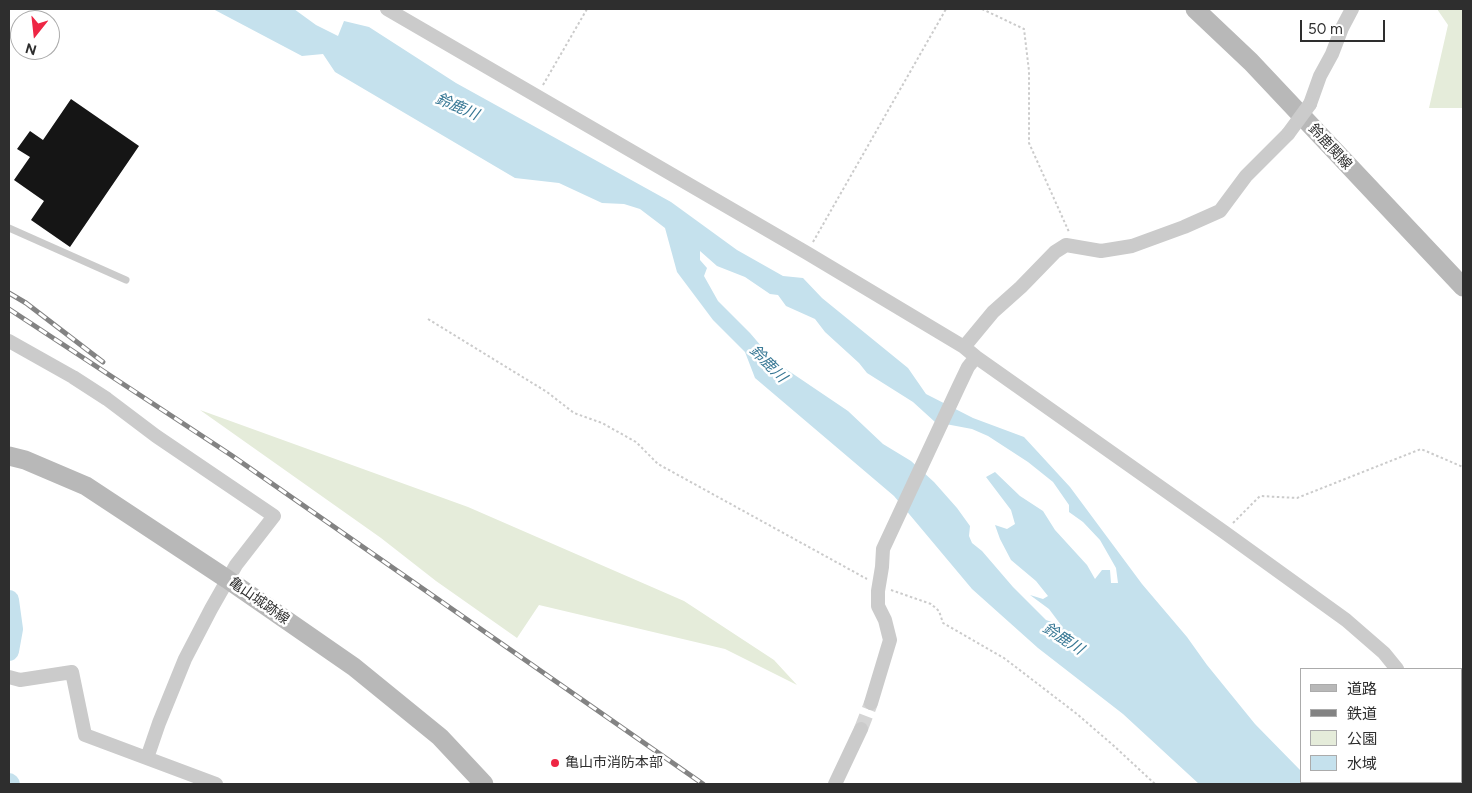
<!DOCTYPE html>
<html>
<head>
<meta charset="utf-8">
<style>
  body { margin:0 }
  #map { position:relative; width:1472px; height:793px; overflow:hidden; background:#fff; font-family:Figtree,"Noto Sans JP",sans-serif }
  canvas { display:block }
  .frame { position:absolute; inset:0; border:10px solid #2e2e2e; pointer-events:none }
  .legend { position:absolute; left:1300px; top:668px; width:162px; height:115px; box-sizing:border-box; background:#fff; border:1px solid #ababab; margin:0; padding:6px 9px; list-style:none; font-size:15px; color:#2e2e2e }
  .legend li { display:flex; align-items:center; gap:10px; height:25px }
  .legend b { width:25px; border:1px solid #ababab }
  .north { position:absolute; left:10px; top:10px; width:50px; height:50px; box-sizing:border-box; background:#fff; border:1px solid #ababab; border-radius:50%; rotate:196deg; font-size:14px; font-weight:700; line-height:20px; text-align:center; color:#2e2e2e }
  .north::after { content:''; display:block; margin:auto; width:18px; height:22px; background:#ee2644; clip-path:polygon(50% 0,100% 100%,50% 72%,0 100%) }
  .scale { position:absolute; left:1300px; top:20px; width:85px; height:22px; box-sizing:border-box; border:2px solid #2e2e2e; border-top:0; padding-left:6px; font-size:15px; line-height:18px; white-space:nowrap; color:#2e2e2e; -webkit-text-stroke:4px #fff; paint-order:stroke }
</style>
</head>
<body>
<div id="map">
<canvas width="1472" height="793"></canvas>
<div class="frame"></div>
<ul class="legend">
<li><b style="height:6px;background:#b8b8b8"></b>道路</li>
<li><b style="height:6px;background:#838383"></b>鉄道</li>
<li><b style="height:14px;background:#e5ecda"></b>公園</li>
<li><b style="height:14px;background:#c5e1ed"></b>水域</li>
</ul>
<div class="north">N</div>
<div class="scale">50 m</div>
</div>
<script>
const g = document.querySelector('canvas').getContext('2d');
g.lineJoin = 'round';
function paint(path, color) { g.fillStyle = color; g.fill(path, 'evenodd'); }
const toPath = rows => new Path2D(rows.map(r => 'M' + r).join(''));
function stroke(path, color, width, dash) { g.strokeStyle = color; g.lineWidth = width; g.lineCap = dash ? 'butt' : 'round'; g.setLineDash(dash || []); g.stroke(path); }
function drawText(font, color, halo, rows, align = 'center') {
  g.font = font + ' Figtree,"Noto Sans JP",sans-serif'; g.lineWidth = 5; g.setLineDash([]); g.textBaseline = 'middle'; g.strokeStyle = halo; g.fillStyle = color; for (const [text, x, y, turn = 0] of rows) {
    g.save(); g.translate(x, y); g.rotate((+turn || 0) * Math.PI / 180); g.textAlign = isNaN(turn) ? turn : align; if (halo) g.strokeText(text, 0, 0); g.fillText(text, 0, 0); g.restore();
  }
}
paint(toPath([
  [1437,9,1463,9,1463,108,1429,108,1448,25],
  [200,410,468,507,684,601,774,660,797,685,725,649,539,605,517,638,436,581,381,538]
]), '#e5ecda');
paint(toPath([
  [213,9,294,9,316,25,338,36,344,21,369,27,456,83,671,202,737,250,783,276,803,278,822,298,908,368,926,394,973,418,1024,437,1070,487,1142,584,1187,637,1207,665,1255,724,1301,771,1301,782,1311,782,1313,784,1199,784,1123,714,1038,648,972,589,894,496,755,378,745,352,713,320,677,272,665,228,640,209,624,204,602,203,559,183,515,178,335,72,323,54,302,56],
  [700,251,717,266,745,277,770,294,778,295,786,306,815,319,825,332,859,363,867,373,913,402,935,422,972,429,988,436,1028,462,1053,482,1069,505,1069,512,1083,522,1100,540,1116,568,1118,583,1111,583,1110,570,1102,570,1095,579,1087,565,1055,530,1043,511,1020,496,995,472,986,477,1011,510,1015,524,1007,529,995,525,1000,539,1011,560,1036,581,1048,596,1043,599,1030,595,1049,609,1061,625,1046,620,1013,587,982,551,972,543,969,536,970,526,957,508,934,482,911,461,883,444,848,411,774,361,750,333,718,301,704,276,707,268,700,260]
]), '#c5e1ed');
stroke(toPath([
  [9,600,13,629,9,651],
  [9,783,10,784]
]), '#c5e1ed', 20);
paint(toPath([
  [71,99,139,146,70,247,31,220,44,201,14,180,30,157,17,149,30,131,43,140]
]), '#151515');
stroke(toPath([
  [861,729,871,703]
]), '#d5d5d5', 14, [14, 7]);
stroke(toPath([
  [982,9,1024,29,1029,71,1029,143,1069,232],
  [543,85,587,9],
  [813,242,946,9],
  [428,319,547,392,574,413,602,423,636,442,658,464,867,579],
  [1233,523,1260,496,1297,498,1421,449,1463,467],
  [891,590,931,604,939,611,943,623,1004,658,1077,714,1114,746,1155,784]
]), '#cbcbcb', 2, [2.5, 2.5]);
stroke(toPath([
  [9,228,126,280]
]), '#cbcbcb', 7);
stroke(toPath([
  [387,9,807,253,964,347,976,357,1224,532,1346,620,1384,653,1397,669],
  [1310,104,1320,76,1332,54,1342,28,1352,9],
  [9,341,73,377,107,399,156,436,274,516,236,565,211,609,185,659,159,723,147,758],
  [964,347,993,312,1021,287,1055,252,1066,245,1101,251,1132,246,1184,227,1220,211,1246,176,1288,134],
  [9,677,20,680,72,672,85,735,216,784],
  [871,703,890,640,885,620,878,606,878,591,882,567,883,549,958,388,968,367,976,357],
  [1461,755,1463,758],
  [835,784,861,729]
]), '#cbcbcb', 14);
stroke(toPath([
  [1195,9,1251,62,1463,287],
  [9,456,25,460,86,486,227,579,354,667,440,737,484,784]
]), '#b8b8b8', 19);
const rail = toPath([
  [9,293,26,303,103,362],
  [9,309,231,455,703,784]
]);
stroke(rail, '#838383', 5);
stroke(rail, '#fff', 3, [9]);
stroke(toPath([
  [1288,134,1310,104]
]), '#cbcbcb', 14);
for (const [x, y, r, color] of [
  [555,763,5,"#ee2644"]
]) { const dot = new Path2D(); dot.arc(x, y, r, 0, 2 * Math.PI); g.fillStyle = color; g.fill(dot); stroke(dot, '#fff', 2); }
drawText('14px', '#2e2e2e', '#fff', [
  ["鈴鹿関線",1330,147,47],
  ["亀山城跡線",259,601,35]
]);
drawText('14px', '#2e2e2e', '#fff', [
  ["亀山市消防本部",565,763]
], 'left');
drawText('italic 15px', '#377794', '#fff', [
  ["鈴鹿川",457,107,23],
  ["鈴鹿川",768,364,45],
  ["鈴鹿川",1063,639,33]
]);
</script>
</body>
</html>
